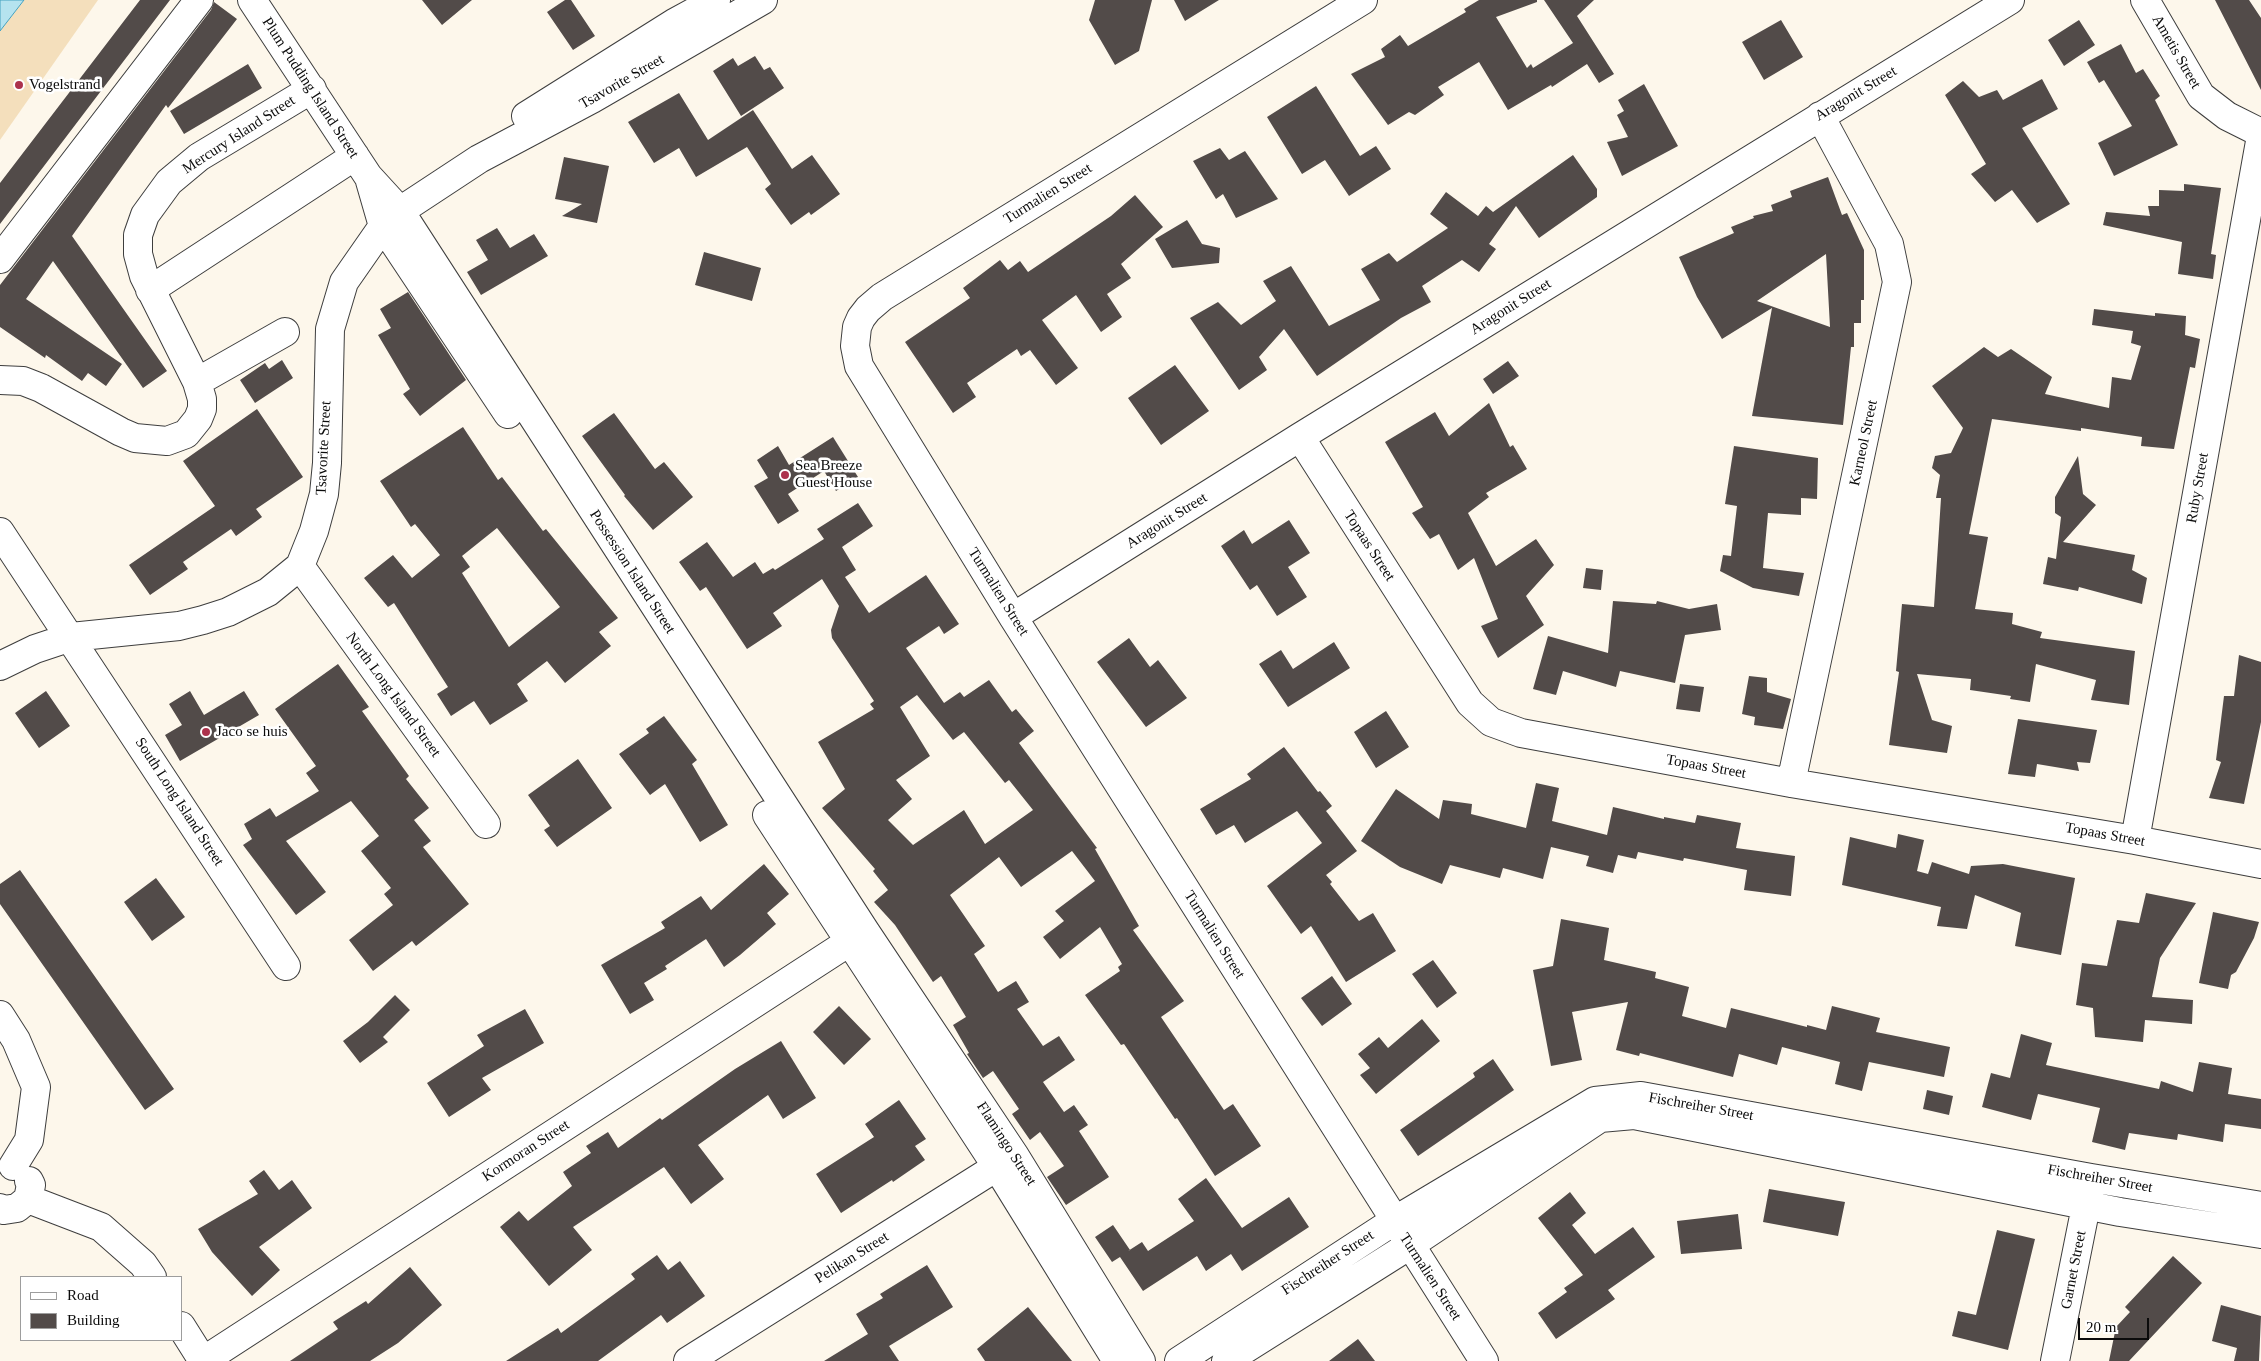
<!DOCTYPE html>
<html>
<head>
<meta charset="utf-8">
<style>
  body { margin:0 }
  #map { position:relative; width:2261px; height:1361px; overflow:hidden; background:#fdf7eb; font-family:"Times New Roman",serif }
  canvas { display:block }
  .legend { position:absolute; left:20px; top:1276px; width:162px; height:65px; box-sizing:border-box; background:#fff; border:1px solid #9d9d9d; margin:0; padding:6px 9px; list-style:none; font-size:15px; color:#0b0b0b }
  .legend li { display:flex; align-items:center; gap:10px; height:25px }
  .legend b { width:25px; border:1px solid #9d9d9d }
  .scale { position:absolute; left:2078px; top:1318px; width:71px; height:22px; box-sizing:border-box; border:2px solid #0b0b0b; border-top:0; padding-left:6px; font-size:15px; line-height:18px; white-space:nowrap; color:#0b0b0b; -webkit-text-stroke:4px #fff; paint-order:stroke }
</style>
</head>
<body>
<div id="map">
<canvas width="2261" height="1361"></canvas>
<ul class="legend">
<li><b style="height:6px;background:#fff"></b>Road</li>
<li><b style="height:14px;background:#524b49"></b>Building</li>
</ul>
<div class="scale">20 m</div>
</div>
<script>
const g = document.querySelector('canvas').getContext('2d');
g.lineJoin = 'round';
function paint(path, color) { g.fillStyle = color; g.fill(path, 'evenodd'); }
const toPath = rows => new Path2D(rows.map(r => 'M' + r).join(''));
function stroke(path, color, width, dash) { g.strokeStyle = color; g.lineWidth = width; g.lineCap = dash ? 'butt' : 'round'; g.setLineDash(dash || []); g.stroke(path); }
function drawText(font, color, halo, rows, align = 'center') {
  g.font = font + ' "Times New Roman",serif'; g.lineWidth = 5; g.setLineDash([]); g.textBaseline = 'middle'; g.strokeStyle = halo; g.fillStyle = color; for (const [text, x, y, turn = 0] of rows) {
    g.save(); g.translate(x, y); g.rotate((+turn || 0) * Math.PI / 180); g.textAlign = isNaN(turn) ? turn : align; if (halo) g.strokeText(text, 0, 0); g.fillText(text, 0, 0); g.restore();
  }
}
paint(toPath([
  [24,0,98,0,0,140,0,31]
]), '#f4dfbc');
const water = toPath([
  [0,0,24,0,0,31,0,0]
]);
paint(water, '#b5e3ef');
stroke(water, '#44a1bf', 1);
paint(toPath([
  [140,0,170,0,0,224,0,183],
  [422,0,472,0,442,25],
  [565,0,571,0,595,36,573,50,547,12],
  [1095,0,1152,0,1139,51,1115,65,1089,20],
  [1174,0,1219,0,1185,21],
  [1479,0,1537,0,1537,2,1496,17,1527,68,1531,64,1533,68,1573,43,1544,0,1594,0,1577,16,1614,74,1599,83,1587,64,1552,87,1551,85,1508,110,1479,62,1438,87,1444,95,1415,115,1409,112,1388,125,1351,74,1385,57,1381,49,1400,35,1408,46,1466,12,1464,9],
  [2215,0,2249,0,2261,18,2261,90],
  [214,2,237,19,168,108,166,105,72,236,167,371,143,388,53,261,26,299,122,364,106,386,88,373,82,381,46,355,45,358,0,327,0,285,211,10],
  [1781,20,1803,57,1764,80,1742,42],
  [2079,20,2095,45,2064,66,2048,40],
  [2121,44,2136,73,2143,69,2160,96,2155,100,2178,145,2114,176,2098,143,2132,126,2104,80,2099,83,2087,62],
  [755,56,764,70,770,67,784,88,741,116,713,71,733,58,738,66],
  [248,64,262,88,184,134,170,111],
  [2042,79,2058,109,2022,128,2070,204,2037,223,2012,190,1995,202,1971,174,1986,164,1945,95,1963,81,1979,97,1997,90,2003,100],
  [1644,84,1678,146,1622,176,1607,142,1628,137,1617,115,1624,111,1618,100],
  [1316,86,1360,156,1376,146,1391,169,1349,196,1325,160,1302,174,1267,117],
  [679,93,708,140,753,110,792,169,812,155,840,194,811,215,809,212,791,225,765,189,771,184,747,147,696,177,679,148,654,163,628,122],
  [1220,148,1229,160,1245,151,1278,199,1236,218,1223,194,1216,199,1193,161],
  [1573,155,1597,189,1597,197,1539,238,1516,206,1489,244,1496,249,1479,272,1462,260,1422,286,1431,302,1401,318,1317,376,1284,329,1259,357,1267,370,1239,390,1190,318,1218,302,1241,325,1276,301,1263,281,1291,266,1329,326,1380,300,1361,269,1389,253,1397,262,1448,228,1430,214,1446,192,1478,216,1486,206,1493,212],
  [564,157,609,166,597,223,562,216,582,204,555,199],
  [1828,177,1842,215,1847,213,1864,250,1864,300,1861,300,1861,323,1854,323,1854,347,1851,347,1843,425,1752,416,1772,308,1722,339,1697,297,1679,257,1734,233,1731,227,1754,218,1753,216,1773,211,1771,205,1792,197,1790,191],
  [1826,254,1830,327,1757,301],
  [2184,184,2221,188,2211,254,2216,255,2213,279,2178,274,2182,242,2103,225,2106,212,2150,216,2148,206,2159,206,2159,190,2184,191],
  [1135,195,1163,227,1121,264,1131,278,1107,294,1122,317,1101,332,1076,295,1042,320,1078,368,1056,385,1030,350,1021,356,1017,349,967,383,976,397,953,413,905,342,970,298,963,288,1000,260,1008,270,1020,261,1028,272,1111,216],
  [1187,220,1202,244,1220,248,1219,263,1172,268,1155,239],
  [497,228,510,248,534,234,548,256,481,295,467,272,488,260,476,240],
  [704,252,761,268,752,301,695,285],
  [408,292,466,380,420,416,403,394,410,389,378,335,391,328,380,309],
  [2094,309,2155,316,2155,313,2186,316,2185,335,2200,339,2195,368,2190,367,2174,449,2141,446,2142,437,2081,428,2081,431,1992,419,1969,534,1988,537,1975,609,2013,613,2012,624,2042,632,2040,638,2135,651,2129,705,2091,700,2096,680,2036,664,2030,702,2010,699,2011,696,1970,690,1971,679,1917,674,1932,720,1952,726,1947,753,1889,745,1899,672,1896,671,1902,604,1934,607,1941,498,1936,498,1940,475,1932,468,1935,456,1951,453,1963,428,1932,386,1984,347,1998,357,2011,349,2052,377,2045,394,2109,408,2112,377,2131,380,2141,346,2131,343,2133,331,2092,325],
  [282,360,293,378,255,403,240,380,265,363,269,369],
  [1508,361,1519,376,1493,394,1483,379],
  [1175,365,1209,411,1161,445,1128,398],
  [1489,403,1510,447,1513,445,1527,469,1486,493,1489,497,1468,513,1496,566,1536,539,1554,565,1526,596,1544,625,1498,658,1481,626,1498,619,1474,558,1458,570,1439,534,1430,539,1412,513,1423,507,1385,442,1435,412,1449,436],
  [257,409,303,477,256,509,262,517,236,536,231,529,183,562,188,569,150,595,129,565,215,506,183,461],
  [614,413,655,469,664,462,693,497,653,530,624,496,625,495,582,436],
  [463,427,498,480,502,477,543,531,546,529,618,618,599,632,611,646,565,683,547,661,517,684,528,701,490,725,474,701,451,716,437,694,448,687,394,603,388,607,364,578,393,555,412,578,440,555,415,524,411,527,380,481],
  [497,528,560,607,509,647,462,573,470,567,462,556],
  [833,437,858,477,836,491,824,471,788,494,799,511,778,524,754,486,768,478,757,460,778,446,789,465],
  [1734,446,1818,458,1817,499,1801,498,1801,515,1768,513,1763,568,1804,573,1799,596,1753,588,1720,571,1723,555,1731,556,1737,506,1725,504],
  [2078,456,2083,494,2096,505,2063,542,2135,555,2132,570,2147,578,2142,604,2079,587,2078,591,2043,584,2048,557,2056,559,2061,517,2055,513,2055,497],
  [858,503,873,526,842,547,856,570,845,577,869,613,926,575,959,624,944,634,939,626,906,648,944,703,960,692,964,697,989,680,1012,712,1016,709,1034,731,1019,743,1097,848,1095,849,1139,926,1133,930,1184,1001,1161,1017,1224,1110,1233,1104,1261,1146,1215,1176,1177,1118,1175,1119,1124,1044,1121,1045,1085,995,1120,971,1118,967,1122,964,1100,927,1060,959,1043,937,1064,921,1055,911,1095,881,1072,851,1021,887,999,857,950,895,985,946,974,954,998,992,1016,981,1029,1002,1017,1009,1043,1046,1059,1036,1075,1060,1043,1082,1064,1112,1074,1105,1088,1125,1079,1131,1109,1177,1066,1205,1047,1177,1064,1166,1040,1132,1030,1140,1012,1114,1019,1109,993,1071,983,1078,967,1054,969,1053,953,1025,966,1017,941,976,933,982,895,925,874,902,888,890,873,871,875,869,822,808,845,789,818,742,874,709,870,704,874,701,832,638,831,630,839,606,822,579,773,613,782,626,747,649,706,587,700,591,679,562,707,542,733,577,755,562,763,574,773,568,775,570,824,539,817,529],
  [917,695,953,740,964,732,1005,783,1009,780,1033,810,985,844,964,810,913,845,888,820,912,799,896,780,930,756,900,707],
  [1289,520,1310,553,1288,567,1307,597,1277,616,1257,585,1250,590,1221,546,1244,530,1252,544],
  [1586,568,1603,570,1601,590,1583,588],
  [1613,601,1656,604,1657,601,1689,609,1717,604,1721,630,1685,635,1675,683,1620,671,1616,687,1563,671,1556,695,1533,689,1548,636,1608,653],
  [1129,638,1150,667,1158,660,1187,698,1146,727,1097,662],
  [1334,642,1350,668,1288,707,1259,664,1281,650,1293,669],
  [2239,655,2261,662,2261,722,2244,804,2209,798,2221,762,2216,760,2224,696,2234,696],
  [338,664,369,707,362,711,409,776,406,779,429,808,414,820,431,841,423,847,469,904,416,946,412,941,373,971,349,940,393,905,384,894,391,888,361,851,379,836,351,801,286,841,326,892,296,915,243,845,252,839,244,824,270,808,276,817,319,791,306,773,316,766,275,709],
  [1749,676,1767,678,1767,692,1791,699,1783,729,1754,725,1755,717,1742,714],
  [1680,684,1704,687,1700,712,1676,709],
  [46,691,70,726,39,748,15,713],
  [190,691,204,715,244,691,259,715,180,761,165,735,182,725,169,704],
  [1386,711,1409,747,1376,768,1354,732],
  [664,716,697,760,692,764,728,825,700,842,665,784,650,795,619,754,649,733,646,729],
  [2018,719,2097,730,2090,763,2077,762,2079,771,2037,764,2035,777,2008,774],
  [1284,747,1318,792,1320,791,1332,806,1326,811,1357,851,1326,875,1332,882,1330,884,1359,921,1373,913,1396,951,1346,982,1311,926,1301,934,1267,886,1322,843,1297,811,1245,843,1234,825,1216,835,1200,809,1251,779,1247,774],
  [578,759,612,808,557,847,544,830,550,826,528,795],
  [1536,783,1559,788,1552,821,1607,835,1613,807,1664,819,1664,817,1695,823,1697,815,1741,823,1736,848,1795,856,1791,896,1744,890,1747,870,1684,858,1683,861,1638,852,1636,859,1618,855,1613,873,1586,866,1589,856,1551,847,1543,879,1503,868,1500,878,1450,865,1442,884,1400,867,1361,841,1396,789,1439,819,1443,800,1472,804,1471,814,1526,828],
  [1898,834,1924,840,1917,871,1928,874,1932,862,1969,874,1971,866,2003,864,2075,878,2061,955,2015,946,2021,913,1975,895,1967,929,1937,926,1941,907,1842,885,1850,837,1896,848],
  [764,864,789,894,767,913,776,924,740,955,724,967,706,939,665,966,667,969,644,983,654,1000,630,1014,601,965,665,928,661,922,701,896,711,910],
  [20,870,174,1089,145,1110,0,904,0,884],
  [156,878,185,917,152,941,124,902],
  [2146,893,2196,903,2160,958,2152,997,2193,1000,2192,1024,2145,1020,2143,1042,2095,1037,2093,1008,2076,1005,2082,963,2107,966,2117,920,2139,923],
  [2213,912,2259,922,2254,938,2236,972,2231,975,2228,989,2199,983],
  [1561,919,1609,928,1604,960,1656,972,1655,978,1689,987,1682,1016,1726,1028,1731,1008,1807,1027,1807,1025,1826,1030,1832,1006,1880,1018,1876,1032,1950,1047,1944,1077,1869,1062,1862,1091,1835,1084,1840,1062,1782,1047,1777,1065,1739,1054,1733,1077,1640,1053,1639,1056,1616,1050,1628,1002,1572,1012,1582,1060,1551,1066,1533,970,1553,966],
  [1433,960,1457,993,1437,1008,1412,974],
  [1332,976,1352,1004,1322,1026,1301,998],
  [395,995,410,1010,383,1037,388,1042,360,1063,343,1041,368,1022],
  [839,1006,871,1039,844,1065,813,1032],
  [525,1009,544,1043,482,1078,491,1090,449,1117,427,1083,484,1046,477,1035],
  [1422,1019,1440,1041,1376,1094,1360,1075,1370,1068,1358,1054,1379,1037,1388,1048],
  [2021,1034,2052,1043,2046,1065,2159,1089,2161,1081,2193,1092,2199,1062,2232,1068,2228,1094,2261,1099,2261,1129,2225,1124,2223,1142,2178,1134,2177,1140,2129,1133,2125,1150,2092,1142,2100,1108,2038,1094,2031,1120,1982,1107,1991,1073,2010,1078],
  [781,1041,816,1098,783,1119,768,1095,698,1145,724,1179,691,1204,664,1167,573,1227,592,1250,549,1286,500,1227,519,1211,528,1221,572,1186,563,1172,591,1153,586,1146,608,1132,618,1148,660,1118,662,1120,735,1069],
  [1493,1059,1514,1090,1418,1156,1400,1130,1475,1077,1473,1073],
  [1927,1090,1953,1096,1949,1115,1923,1109],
  [899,1100,926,1139,915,1146,925,1160,893,1182,892,1180,841,1213,816,1174,874,1137,865,1124],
  [264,1170,279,1190,292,1180,312,1208,259,1247,280,1270,252,1296,212,1252,198,1229,258,1194,249,1181],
  [1206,1178,1242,1228,1289,1197,1309,1227,1242,1271,1231,1254,1206,1271,1197,1256,1143,1291,1120,1257,1112,1262,1095,1237,1113,1225,1130,1250,1128,1251,1142,1242,1148,1251,1194,1221,1178,1199],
  [1769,1189,1845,1202,1838,1236,1763,1222],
  [1570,1192,1586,1213,1572,1225,1595,1254,1633,1227,1655,1257,1608,1290,1615,1299,1556,1339,1538,1313,1567,1292,1564,1288,1583,1275,1538,1218],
  [1738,1214,1742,1249,1681,1254,1677,1221],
  [1997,1230,2035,1239,2008,1350,1952,1336,1958,1311,1976,1315],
  [657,1255,668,1270,680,1261,705,1296,667,1323,661,1315,598,1361,506,1361,558,1328,561,1333,635,1279,631,1274],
  [2173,1256,2202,1283,2129,1361,2109,1361,2116,1327,2130,1312,2125,1307],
  [927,1265,953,1307,889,1346,899,1361,824,1361,868,1334,856,1314,883,1298,880,1294],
  [410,1267,442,1305,398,1343,370,1361,290,1361,338,1329,333,1322,366,1301,368,1304],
  [2221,1305,2261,1316,2259,1361,2234,1361,2237,1348,2212,1341],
  [1028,1307,1072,1361,985,1361,977,1349],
  [1358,1339,1375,1361,1329,1361]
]), '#524b49');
const minor = toPath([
  [252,0,368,176,400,211,865,931,1015,1156,1141,1361],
  [1363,0,882,297,868,309,861,318,857,327,855,346,859,366,1013,617,1484,1361],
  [2145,0,2201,96,2227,116,2261,133],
  [526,116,674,23,716,0],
  [370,181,383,226,508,414],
  [0,259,199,0],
  [150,290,355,156],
  [0,380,23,381,41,388,121,432,135,438,167,441,186,434,198,419,202,409,202,399,197,382,144,276,138,254,138,235,145,215,169,182,199,157,312,89],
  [197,382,285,332],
  [1300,437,1470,703,1491,722,1521,733,1791,783,2135,840,2261,864],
  [0,532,286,966],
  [300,566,486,824],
  [1013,617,1300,437,2010,0],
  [0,666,35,649,71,637,179,626,203,620,228,612,268,592,300,566,314,531,324,494,327,463,330,329,344,282,383,226,400,211,479,159,592,99,763,0],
  [1791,783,1897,282,1889,244,1820,116],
  [767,815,997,1167,1117,1361],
  [2135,840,2261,136],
  [0,1015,16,1040,36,1087,29,1140,13,1166],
  [28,1199,101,1227,143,1264,152,1277],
  [0,1208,4,1210,17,1208,28,1199,31,1185,29,1181],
  [181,1326,203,1361,863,933],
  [688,1361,1011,1158],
  [1179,1361,1394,1221,1595,1101,1641,1096,2091,1178,2261,1206],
  [1226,1361,1410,1245,1600,1118,1634,1115,2120,1212,2261,1234],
  [2055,1361,2090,1186]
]);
stroke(minor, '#3e3e3e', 30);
stroke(minor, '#fff', 28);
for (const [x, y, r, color] of [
  [19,85,5,"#ac324c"],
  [785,475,5,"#ac324c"],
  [206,732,5,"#ac324c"]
]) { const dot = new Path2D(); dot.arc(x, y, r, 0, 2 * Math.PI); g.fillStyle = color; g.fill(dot); stroke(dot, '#fff', 2); }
drawText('15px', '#0b0b0b', '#fff', [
  ["Ametis Street",2176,52,60],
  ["Tsavorite Street",622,82,-30],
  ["Plum Pudding Island Street",310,88,57],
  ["Aragonit Street",1856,94,-31],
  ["Mercury Island Street",239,135,-33],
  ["Turmalien Street",1048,194,-32],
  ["Aragonit Street",1511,307,-32],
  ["Karneol Street",1864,443,-78],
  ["Tsavorite Street",324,448,-87],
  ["Ruby Street",2198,488,-80],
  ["Aragonit Street",1167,521,-32],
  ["Topaas Street",1369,546,57],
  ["Possession Island Street",632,572,57],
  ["Turmalien Street",998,592,58],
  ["North Long Island Street",393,695,54],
  ["Topaas Street",1706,767,10],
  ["South Long Island Street",179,802,57],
  ["Topaas Street",2105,835,10],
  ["Turmalien Street",1214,935,58],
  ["Fischreiher Street",1701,1107,10],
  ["Flamingo Street",1006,1144,57],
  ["Kormoran Street",526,1151,-33],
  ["Fischreiher Street",2100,1179,10],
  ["Pelikan Street",852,1258,-32],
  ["Fischreiher Street",1328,1263,-33],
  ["Garnet Street",2074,1270,-79],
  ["Turmalien Street",1430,1277,57]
]);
drawText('15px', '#0b0b0b', '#fff', [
  ["Vogelstrand",29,85],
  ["Sea Breeze",795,466],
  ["Guest House",795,483],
  ["Jaco se huis",216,732]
], 'left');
</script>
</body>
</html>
